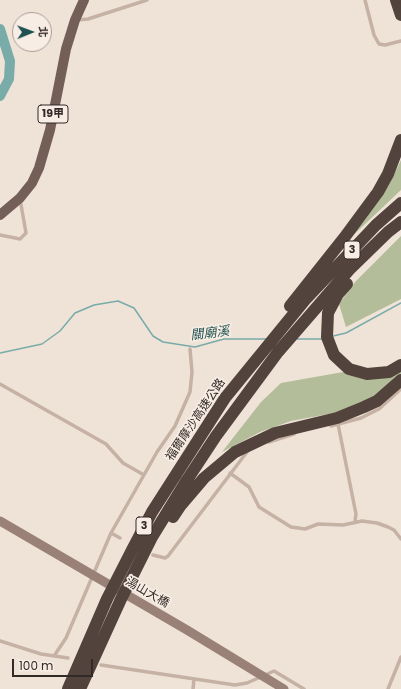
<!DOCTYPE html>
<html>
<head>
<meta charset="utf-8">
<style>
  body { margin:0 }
  #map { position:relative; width:401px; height:689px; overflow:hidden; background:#efe3d8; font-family:Poppins,"Noto Sans TC",sans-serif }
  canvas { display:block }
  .north { position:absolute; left:12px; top:12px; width:40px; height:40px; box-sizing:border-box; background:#f8ede4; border:1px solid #a99f98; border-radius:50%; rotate:89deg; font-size:11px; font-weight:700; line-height:16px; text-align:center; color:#332926 }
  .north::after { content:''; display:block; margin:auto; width:14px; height:18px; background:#1e5151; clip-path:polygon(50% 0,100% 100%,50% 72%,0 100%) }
  .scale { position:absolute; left:12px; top:659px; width:81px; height:18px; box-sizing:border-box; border:2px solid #332926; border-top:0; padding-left:5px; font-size:12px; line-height:14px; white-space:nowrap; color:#332926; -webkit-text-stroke:3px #f8ede4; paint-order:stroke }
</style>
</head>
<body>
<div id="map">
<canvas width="401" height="689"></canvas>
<div class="north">北</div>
<div class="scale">100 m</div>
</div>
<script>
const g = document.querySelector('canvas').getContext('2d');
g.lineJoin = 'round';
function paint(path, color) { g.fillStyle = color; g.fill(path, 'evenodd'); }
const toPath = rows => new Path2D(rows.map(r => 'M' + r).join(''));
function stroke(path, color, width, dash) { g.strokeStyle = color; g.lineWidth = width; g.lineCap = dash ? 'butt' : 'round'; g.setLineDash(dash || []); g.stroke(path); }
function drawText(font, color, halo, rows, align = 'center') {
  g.font = font + ' Poppins,"Noto Sans TC",sans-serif'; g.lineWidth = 3.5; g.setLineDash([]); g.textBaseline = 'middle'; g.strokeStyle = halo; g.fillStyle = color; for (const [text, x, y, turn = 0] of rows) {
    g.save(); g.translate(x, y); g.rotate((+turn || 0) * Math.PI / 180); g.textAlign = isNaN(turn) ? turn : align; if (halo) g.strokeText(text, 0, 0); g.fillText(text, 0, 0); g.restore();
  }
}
paint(toPath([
  [401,160,401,190,344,244,389,185],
  [401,236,401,299,346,327,339,304,355,282],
  [401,369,401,376,376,396,334,413,291,421,260,432,222,452,261,402,281,383,343,372,367,377]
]), '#b4bd99');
stroke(toPath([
  [333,336,346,333,401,303],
  [297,339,323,339],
  [0,353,42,344,60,331,75,313,94,305,118,301,134,308,153,336,163,342,195,347,224,339,267,339]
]), '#79aba9', 1.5);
stroke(toPath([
  [0,29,10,61,9,79,0,96]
]), '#79aba9', 10);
stroke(toPath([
  [365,0,374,35,379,44,385,45,401,41],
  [77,20,88,19,147,0],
  [0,235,20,239,26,233,20,199],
  [0,384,106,444,123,463,144,475],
  [338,424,356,514,355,521],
  [331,426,361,418,379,409,401,389],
  [269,442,294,434],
  [230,473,249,487,259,507,291,527,305,529,318,524,343,525,362,521,377,523,388,527,394,530,401,539],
  [111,533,120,538],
  [153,555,165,558,168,556,247,452],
  [0,641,41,654,68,658],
  [54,656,66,638,111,533,157,452,175,426,190,392,192,372,190,349],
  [101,665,235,685,247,683,274,671,304,689],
  [193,689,194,679],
  [388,689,401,657]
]), '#c6b2a5', 3.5);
stroke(toPath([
  [0,521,187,630,284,689]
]), '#9a8177', 9);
stroke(toPath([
  [0,215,20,198,32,183,39,168,50,130,66,49,75,20,84,0]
]), '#745f58', 10);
stroke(toPath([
  [396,0,401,15],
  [347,284,338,294,328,313,327,337,334,355,349,369,367,374,389,372,401,365],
  [290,306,344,238,378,192,388,174,401,140],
  [173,517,181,505,204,478,235,452,275,433,337,418,364,407,377,401,401,380],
  [68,689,107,599,132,550,152,512,225,398,305,300,376,225,401,203],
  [80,689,121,599,152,537,187,480,216,436,278,352,349,270,388,232,401,222]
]), '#53433d', 12);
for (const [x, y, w] of [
  [53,114,30],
  [352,250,16],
  [144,526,16]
]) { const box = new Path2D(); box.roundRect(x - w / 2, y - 9, w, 18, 3); g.fillStyle = '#f8ede4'; g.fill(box); stroke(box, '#332926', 1); }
drawText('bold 11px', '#332926', null, [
  ["19甲",53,114],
  ["3",352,250],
  ["3",144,526]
]);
drawText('12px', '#332926', '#f8ede4', [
  ["福爾摩沙高速公路",196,420,-56],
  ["湯山大橋",147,593,30]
]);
drawText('italic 13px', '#1e5151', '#f8ede4', [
  ["關廟溪",210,334,-7]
]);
</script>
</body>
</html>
